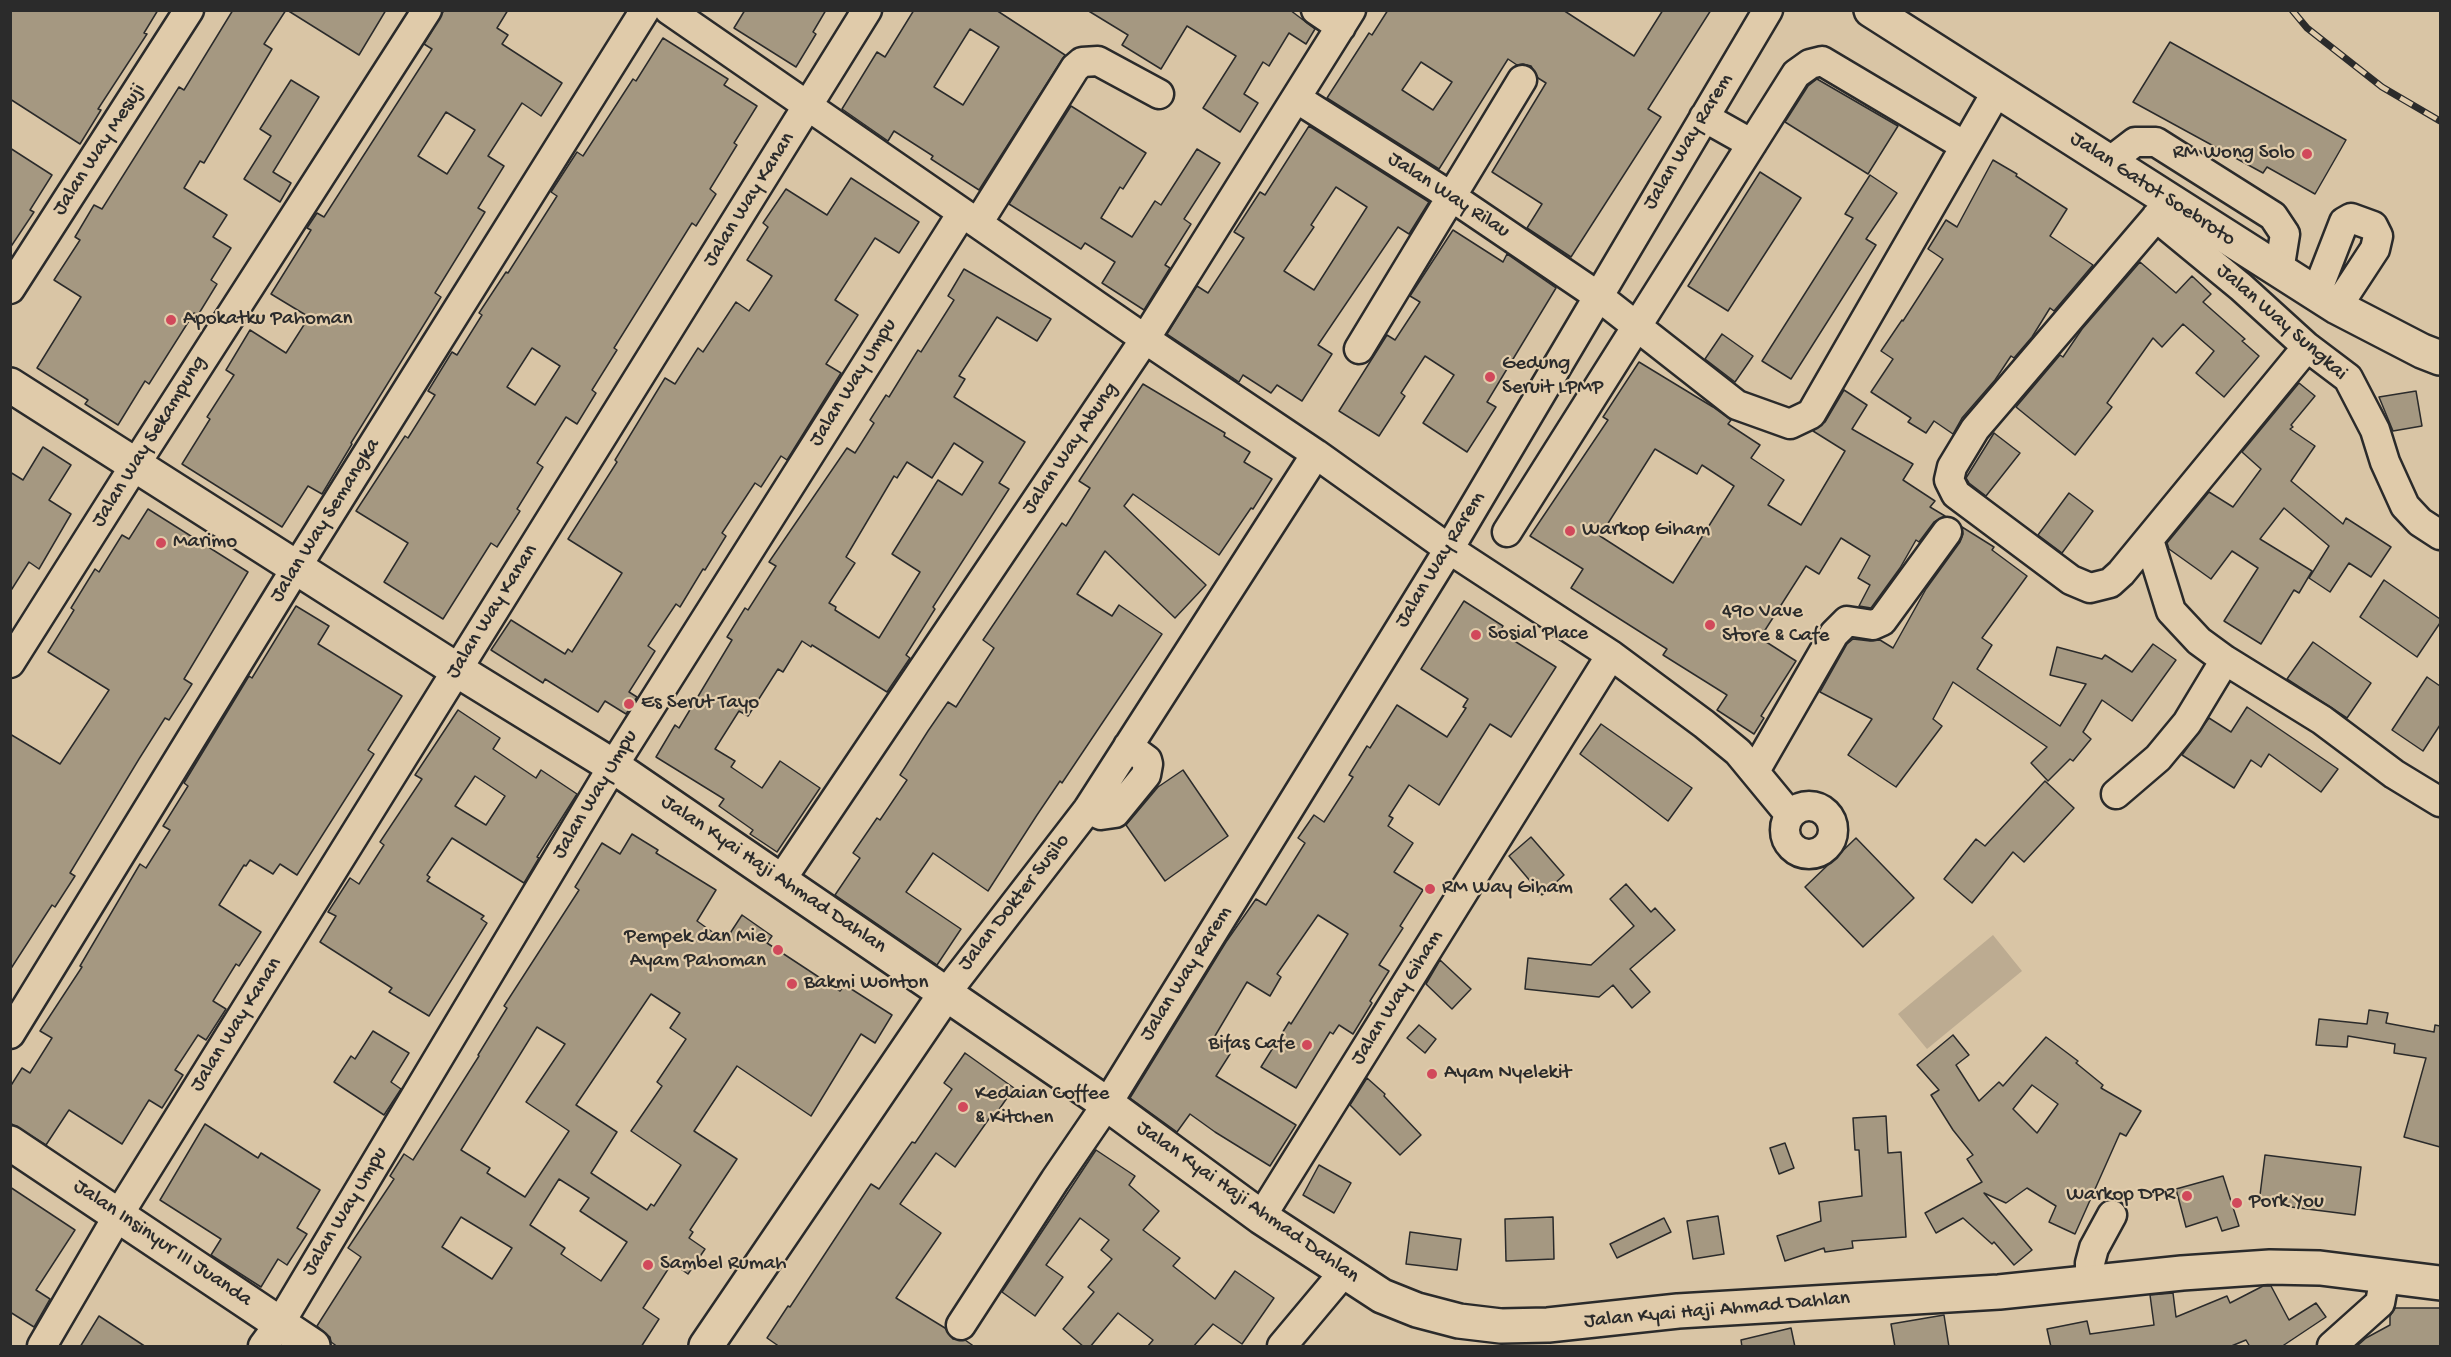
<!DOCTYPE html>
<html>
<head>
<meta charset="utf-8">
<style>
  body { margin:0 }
  #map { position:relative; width:2451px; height:1357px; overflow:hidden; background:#d9c5a5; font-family:"Gochi Hand",sans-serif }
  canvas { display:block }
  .frame { position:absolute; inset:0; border:12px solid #2b2b2b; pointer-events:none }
</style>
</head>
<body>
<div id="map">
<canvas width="2451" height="1357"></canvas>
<div class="frame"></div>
</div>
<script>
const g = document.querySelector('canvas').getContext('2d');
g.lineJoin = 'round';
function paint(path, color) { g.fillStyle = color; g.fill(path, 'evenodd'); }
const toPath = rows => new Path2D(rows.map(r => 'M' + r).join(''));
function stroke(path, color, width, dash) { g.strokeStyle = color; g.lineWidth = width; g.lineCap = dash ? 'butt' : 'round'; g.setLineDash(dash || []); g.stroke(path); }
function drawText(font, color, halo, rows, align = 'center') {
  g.font = font + ' "Gochi Hand",sans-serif'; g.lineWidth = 4.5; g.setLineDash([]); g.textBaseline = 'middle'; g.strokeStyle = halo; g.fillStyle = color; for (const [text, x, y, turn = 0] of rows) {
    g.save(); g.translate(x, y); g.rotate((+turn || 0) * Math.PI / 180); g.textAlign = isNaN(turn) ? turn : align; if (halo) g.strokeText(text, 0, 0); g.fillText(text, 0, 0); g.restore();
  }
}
paint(toPath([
  [1993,935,2022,971,1927,1049,1898,1014]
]), '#bcab91');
const building = toPath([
  [10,10,158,10,144,33,147,34,98,109,101,110,80,144,10,99,10,10],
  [233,10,286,10,264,44,272,49,204,163,200,161,184,188,227,215,213,237,231,248,211,280,217,284,198,315,194,313,149,384,145,381,118,425,85,404,88,400,37,368,81,297,54,280,80,240,75,237,94,205,102,209,179,87,184,90,233,10],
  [287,10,386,10,359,55,287,10],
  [444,10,508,10,497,28,508,35,502,44,562,83,541,116,522,103,488,156,504,166,478,208,485,212,435,293,441,297,351,443,352,444,322,494,308,486,282,527,182,464,210,419,207,417,234,375,226,370,250,330,286,353,309,317,271,294,311,230,307,228,317,213,324,217,432,49,424,44,444,10],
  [446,112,475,130,447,174,418,156,446,112],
  [745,10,826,10,813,32,816,34,796,67,734,28,745,10],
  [914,10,996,10,1065,55,979,190,931,159,933,156,894,131,888,141,842,109,877,52,885,57,914,10],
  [970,29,999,47,963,105,934,87,970,29],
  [1087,10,1290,10,1315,29,1306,44,1289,33,1269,66,1263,62,1244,94,1258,103,1240,132,1203,108,1236,56,1187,26,1161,69,1122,45,1128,35,1087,10],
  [1388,10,1563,10,1634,56,1663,10,1711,10,1648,109,1661,117,1571,257,1527,228,1542,204,1492,172,1546,83,1538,78,1531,66,1523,64,1517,65,1508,59,1439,169,1327,98,1369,33,1372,35,1388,10],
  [1421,62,1452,82,1433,110,1402,90,1421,62],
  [663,38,728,79,724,85,757,106,734,143,737,145,710,189,716,194,696,226,692,223,614,348,617,350,592,390,596,393,577,424,566,417,537,463,543,467,517,509,520,511,497,547,491,543,443,619,384,582,408,543,356,511,405,436,408,438,435,395,428,391,452,352,457,355,482,315,479,313,506,272,508,273,557,196,551,192,577,152,583,156,633,79,636,81,663,38],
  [532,348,560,366,535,405,507,387,532,348],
  [2170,42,2346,140,2315,194,2267,167,2263,173,2133,102,2170,42],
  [1817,79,1898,126,1868,174,1785,122,1808,86,1817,79],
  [291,80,319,97,273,172,291,183,280,202,244,179,271,136,260,129,291,80],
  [1071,106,1146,153,1123,189,1120,187,1101,218,1132,237,1155,201,1161,205,1197,149,1220,163,1184,219,1191,224,1165,265,1170,268,1144,310,1102,283,1115,262,1085,243,1081,249,1009,204,1071,106],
  [1309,126,1429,202,1409,234,1398,227,1318,345,1332,354,1302,401,1277,385,1271,393,1243,375,1239,382,1167,334,1197,286,1208,293,1244,238,1234,232,1260,192,1265,195,1309,126],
  [1336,187,1367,207,1314,290,1284,271,1314,227,1311,225,1336,187],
  [10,148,52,175,30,210,34,212,10,248,10,148],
  [1993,160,2017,174,2016,176,2067,209,2050,236,2093,265,2054,311,2050,308,2032,337,2014,358,2011,356,1995,380,1962,418,1953,434,1934,421,1926,433,1908,422,1911,418,1871,392,1893,359,1881,351,1902,320,1903,321,1943,259,1928,249,1946,220,1957,227,1993,160],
  [1760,172,1801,198,1728,311,1688,286,1760,172],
  [1870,175,1897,193,1866,239,1876,245,1791,379,1762,361,1853,218,1845,214,1870,175],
  [851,178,919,222,899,253,875,238,835,300,858,315,826,364,841,373,787,460,781,456,761,487,755,483,722,533,726,536,705,570,703,569,680,607,676,604,648,646,655,651,629,692,637,697,626,714,605,701,598,712,545,679,543,683,491,650,511,620,565,654,568,649,572,652,622,573,568,539,617,462,615,460,665,378,675,384,698,348,703,352,736,302,749,311,772,276,747,260,768,227,763,223,786,189,827,215,851,178],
  [1453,230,1503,262,1507,254,1556,288,1487,402,1496,407,1467,452,1423,423,1454,375,1425,356,1401,393,1405,396,1379,436,1339,411,1387,335,1395,340,1420,302,1410,296,1453,230],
  [2140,262,2176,293,2192,276,2211,294,2203,302,2245,339,2242,341,2259,356,2224,397,2196,373,2214,351,2183,324,2162,347,2153,338,2107,403,2112,407,2075,455,2016,407,2060,355,2063,357,2082,329,2140,262],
  [964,269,1051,319,1037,341,997,317,959,376,965,379,954,397,1025,442,999,483,1009,489,933,607,935,609,906,655,910,658,887,692,812,645,811,647,802,641,783,672,778,669,748,716,739,711,715,749,735,761,731,767,762,788,780,761,820,788,777,852,750,834,753,830,719,806,724,799,656,757,675,725,679,728,732,640,727,637,745,608,748,610,776,566,769,562,847,448,855,453,874,423,870,420,886,395,889,397,918,350,921,352,954,300,948,296,964,269],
  [954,443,983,462,962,495,938,480,892,554,920,572,879,638,835,610,836,607,829,603,855,563,846,557,894,476,897,478,907,462,932,478,954,443],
  [1722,334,1753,356,1735,382,1705,359,1722,334],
  [1639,362,1713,407,1731,420,1728,424,1760,445,1751,458,1784,480,1768,505,1801,525,1845,451,1813,431,1825,422,1844,390,1867,405,1852,429,1913,464,1903,480,1935,501,1930,507,1945,516,1934,522,1919,542,1916,540,1900,568,1871,608,1859,606,1870,585,1858,578,1870,556,1841,538,1819,574,1806,566,1760,638,1796,661,1761,716,1764,718,1754,734,1717,710,1727,695,1663,655,1667,649,1571,588,1583,569,1530,536,1608,420,1603,417,1639,362],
  [1655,449,1697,474,1702,465,1734,486,1673,583,1600,536,1655,449],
  [2299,383,2315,396,2291,425,2293,427,2290,429,2315,446,2291,481,2343,524,2346,518,2391,547,2371,577,2349,563,2330,592,2309,578,2329,546,2284,508,2260,539,2312,571,2299,593,2294,590,2261,644,2224,621,2258,568,2232,551,2211,579,2169,549,2167,543,2209,492,2233,507,2261,469,2242,452,2299,383],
  [1143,384,1225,433,1224,436,1250,452,1244,462,1272,479,1253,509,1251,508,1219,555,1133,494,1124,506,1206,585,1175,618,1105,551,1077,594,1112,616,1119,605,1162,634,1062,783,1060,781,1037,815,988,891,933,853,906,892,961,929,937,965,835,895,860,858,853,853,877,818,880,820,907,780,900,775,928,731,948,702,956,707,994,648,983,640,1062,523,1066,526,1090,488,1079,481,1143,384],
  [2416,391,2422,426,2393,431,2379,397,2416,391],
  [1994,433,2020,453,1986,496,1969,483,1966,478,1994,433],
  [43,447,71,465,49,500,71,514,39,569,29,562,10,592,10,472,23,480,43,447],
  [2069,493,2093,511,2062,553,2038,535,2069,493],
  [148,509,248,572,184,679,192,684,169,720,165,718,139,759,70,873,75,876,55,907,52,905,10,970,10,734,60,764,109,690,48,652,74,610,71,608,95,569,99,572,122,535,129,539,148,509],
  [1962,527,1994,547,1992,550,2027,576,1982,638,1992,645,1977,669,2060,726,2086,684,2050,675,2057,647,2102,659,2105,655,2132,672,2153,644,2176,660,2132,721,2102,700,2083,732,2091,739,2073,761,2070,759,2048,781,2031,763,2047,747,1953,682,1933,719,1942,726,1896,787,1848,755,1872,719,1820,692,1847,644,1853,639,1870,641,1880,640,1893,648,1926,589,1960,542,1963,534,1962,527],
  [2384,580,2440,619,2440,623,2417,657,2360,617,2384,580],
  [1464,601,1503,626,1500,632,1556,667,1511,737,1490,724,1439,805,1409,785,1389,816,1393,818,1388,826,1413,843,1394,872,1423,890,1400,926,1403,928,1379,965,1389,971,1370,1001,1372,1003,1353,1034,1339,1025,1333,1034,1330,1032,1296,1088,1261,1067,1289,1022,1291,1024,1348,934,1318,915,1277,974,1281,977,1270,996,1247,982,1212,1041,1230,1054,1216,1076,1296,1125,1270,1166,1215,1132,1190,1114,1177,1132,1130,1098,1226,942,1256,899,1266,905,1305,843,1298,838,1314,815,1324,822,1353,777,1349,775,1367,746,1370,748,1397,705,1447,737,1466,708,1463,707,1468,699,1421,669,1464,601],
  [296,606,329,626,318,644,402,696,368,750,374,754,297,875,280,864,273,874,250,860,246,866,244,865,219,905,261,932,239,966,236,964,213,1001,226,1009,206,1040,198,1035,175,1070,183,1075,162,1108,149,1100,122,1144,69,1110,46,1145,10,1123,10,1087,22,1068,30,1073,52,1038,40,1031,82,967,80,966,140,864,146,868,170,830,163,826,188,786,184,783,249,676,252,678,296,606],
  [2313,642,2371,683,2347,718,2287,679,2313,642],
  [2427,677,2440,686,2440,725,2423,751,2392,730,2427,677],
  [2247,707,2338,769,2321,792,2269,754,2261,767,2251,760,2234,788,2182,755,2209,718,2231,732,2247,707],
  [458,710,500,738,493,749,536,778,541,770,577,794,537,857,539,858,524,883,452,838,427,875,430,877,427,881,484,916,481,919,487,923,429,1016,389,992,392,988,320,942,336,916,328,912,350,878,359,884,384,845,380,842,422,779,415,775,458,710],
  [475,776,505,796,486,825,455,806,475,776],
  [1601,724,1692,788,1668,821,1580,754,1601,724],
  [1183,770,1228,836,1165,881,1126,825,1158,787,1183,770],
  [2045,781,2074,808,2024,862,2013,852,1972,903,1944,879,1976,839,1985,846,2045,781],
  [632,834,658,850,656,853,716,890,697,921,725,941,742,915,772,936,767,943,840,991,845,985,892,1015,875,1043,861,1034,811,1116,737,1066,694,1131,737,1159,690,1230,693,1232,689,1238,705,1249,688,1274,672,1263,643,1308,659,1319,641,1347,338,1347,331,1342,330,1337,317,1326,361,1257,348,1248,394,1179,390,1176,404,1154,413,1160,479,1056,478,1055,507,1008,504,1006,579,890,575,887,602,843,620,854,632,834],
  [651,994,680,1013,670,1028,686,1039,657,1082,662,1086,631,1131,681,1165,654,1206,651,1204,647,1210,591,1173,617,1132,576,1105,651,994],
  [537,1027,565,1044,526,1102,569,1131,525,1197,487,1173,490,1168,461,1150,537,1027],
  [559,1179,589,1198,580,1211,627,1242,601,1281,561,1254,565,1248,530,1225,559,1179],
  [461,1217,512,1248,492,1279,442,1247,461,1217],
  [1531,837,1564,875,1542,895,1509,856,1531,837],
  [1856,838,1914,898,1863,947,1805,887,1856,838],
  [1626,884,1651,912,1655,908,1675,930,1630,969,1650,992,1632,1008,1613,985,1599,997,1525,989,1528,958,1591,965,1634,926,1610,899,1626,884],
  [1440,960,1471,989,1452,1009,1426,984,1440,960],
  [2369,1010,2388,1013,2386,1023,2434,1032,2435,1025,2440,1026,2440,1147,2404,1137,2426,1058,2394,1053,2395,1044,2348,1036,2347,1047,2316,1045,2319,1019,2367,1024,2369,1010],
  [1419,1025,1436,1039,1425,1053,1407,1038,1419,1025],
  [373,1031,409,1053,391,1082,401,1089,384,1115,334,1082,351,1056,355,1059,373,1031],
  [1953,1035,1969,1055,1956,1065,1979,1101,1999,1082,2003,1086,2046,1037,2078,1061,2076,1063,2103,1085,2101,1088,2141,1111,2126,1136,2120,1133,2075,1234,2049,1222,2056,1206,2027,1188,2006,1203,1984,1193,2032,1250,2014,1265,1994,1242,1992,1244,1963,1218,1936,1233,1925,1213,1982,1182,1967,1159,1973,1155,1953,1130,1931,1095,1939,1090,1917,1065,1953,1035],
  [2032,1085,2058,1104,2037,1133,2013,1109,2032,1085],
  [965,1053,1014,1088,993,1118,991,1116,955,1167,936,1153,900,1204,941,1233,896,1298,945,1328,953,1339,965,1340,975,1347,780,1347,767,1338,788,1306,790,1307,871,1184,879,1189,912,1142,915,1143,952,1089,944,1083,965,1053],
  [1367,1078,1385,1094,1384,1096,1421,1135,1400,1155,1350,1105,1367,1078],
  [1886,1116,1888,1153,1901,1152,1906,1237,1852,1241,1853,1248,1825,1252,1824,1248,1785,1261,1777,1236,1821,1221,1819,1202,1862,1196,1859,1150,1855,1150,1853,1118,1886,1116],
  [205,1124,258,1158,261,1153,320,1190,297,1228,307,1234,287,1265,278,1259,261,1287,211,1255,221,1239,160,1200,205,1124],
  [1785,1143,1794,1168,1779,1174,1770,1148,1785,1143],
  [1096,1150,1135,1176,1129,1185,1159,1211,1143,1230,1180,1258,1173,1266,1215,1299,1235,1271,1274,1298,1242,1344,1213,1324,1193,1347,1147,1347,1153,1340,1118,1313,1090,1347,1084,1347,1063,1329,1094,1292,1088,1287,1112,1259,1101,1250,1109,1240,1080,1218,1046,1265,1063,1277,1035,1316,1002,1292,1096,1150],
  [2265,1155,2361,1167,2355,1215,2259,1203,2265,1155],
  [1319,1165,1351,1183,1334,1213,1303,1195,1319,1165],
  [2223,1176,2239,1226,2222,1231,2217,1217,2186,1227,2176,1189,2223,1176],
  [10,1187,75,1230,36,1290,50,1299,34,1327,10,1312,10,1187],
  [1718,1216,1724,1254,1693,1259,1687,1221,1718,1216],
  [1553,1217,1554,1259,1506,1261,1505,1219,1553,1217],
  [1664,1218,1671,1232,1617,1258,1610,1244,1664,1218],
  [1410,1232,1461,1239,1457,1270,1406,1264,1410,1232],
  [2263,1286,2271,1286,2289,1320,2316,1303,2326,1317,2281,1347,2250,1347,2246,1340,2229,1347,2051,1347,2047,1329,2087,1321,2090,1334,2154,1325,2150,1295,2173,1293,2176,1317,2227,1296,2230,1303,2263,1286],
  [2395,1308,2440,1308,2440,1346,2356,1347,2366,1338,2390,1325,2390,1316,2395,1308],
  [1944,1315,1949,1347,1895,1347,1891,1324,1944,1315],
  [99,1316,146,1347,80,1347,99,1316],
  [1791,1328,1795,1347,1742,1347,1741,1340,1791,1328]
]);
paint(building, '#a59881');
stroke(building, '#2b2b2b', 1.5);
const minor = toPath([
  [669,10,1145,339,1316,454,1449,549,1611,655,1704,724,1738,752,1790,815],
  [1316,10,1341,27],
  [1296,98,1452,197,1598,296,1737,405,1790,424,1811,414,1997,91],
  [1704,117,1752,144],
  [2109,162,2135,142,2156,142,2273,216,2285,234,2279,271],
  [2170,201,1975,429,1952,467,1949,480,1956,494,2071,580,2090,588,2110,583,2121,573,2307,347],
  [2156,217,2241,287,2307,347,2348,378,2375,430,2385,462,2405,506,2420,522,2440,535],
  [978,223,1075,68,1082,62,1098,61,1159,94],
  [10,289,189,10],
  [2316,294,2344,222,2351,218,2373,226,2378,236,2375,249,2337,307],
  [1359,349,1522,80],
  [1507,532,1796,74,1810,64,1822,61,1965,146],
  [2149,540,2171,611,2199,641,2225,660,2322,720,2394,774,2440,802],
  [10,663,135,465,427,10],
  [1755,771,1834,634,1847,621,1873,625,1882,621,1947,532],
  [2116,794,2158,758,2187,723,2225,660],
  '1785 830a24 24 0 1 1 48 0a24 24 0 1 1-48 0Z',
  [1088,809,1101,815,1115,813,1146,775,1148,764,1147,760,1128,746],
  [781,880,1145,339,1351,10],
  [946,993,1088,809,1316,454],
  [10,1034,296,568,645,10],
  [1261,1217,1611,655],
  [2090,1282,2090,1263,2094,1248,2112,1215],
  [961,1325,1055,1180,1107,1104,1449,549,1768,10],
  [42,1346,119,1214,867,10],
  [263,1346,280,1323,613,766,962,213],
  [1282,1346,1344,1272],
  [2332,1346,2380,1303,2385,1276]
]);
const major = toPath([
  [1871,10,2337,307,2422,351,2440,358],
  [10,385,457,670,613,766,1107,1104,1261,1217,1382,1296,1417,1310,1459,1321,1501,1326,1548,1325,1678,1311,1999,1292,2182,1273,2270,1267,2320,1268,2440,1283],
  [10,1143,313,1346],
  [706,1346,946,993]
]);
stroke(minor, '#2b2b2b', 33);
stroke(major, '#2b2b2b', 38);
stroke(minor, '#e0cbaa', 28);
stroke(major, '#e0cbaa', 33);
const rail = toPath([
  [2292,10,2307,28,2382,87,2440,121]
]);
stroke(rail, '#2b2b2b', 7);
stroke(rail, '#e0cbaa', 4.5, [14]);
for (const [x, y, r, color] of [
  [2307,154,6,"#d1495b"],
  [171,320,6,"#d1495b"],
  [1490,377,6,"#d1495b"],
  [1570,531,6,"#d1495b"],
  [161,543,6,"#d1495b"],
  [1710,625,6,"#d1495b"],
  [1476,635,6,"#d1495b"],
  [629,704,6,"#d1495b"],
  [1430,889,6,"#d1495b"],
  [778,950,6,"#d1495b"],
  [792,984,6,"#d1495b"],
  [1307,1045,6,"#d1495b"],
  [1432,1074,6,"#d1495b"],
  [963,1107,6,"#d1495b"],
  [2187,1196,6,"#d1495b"],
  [2237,1203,6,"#d1495b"],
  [648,1265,6,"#d1495b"]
]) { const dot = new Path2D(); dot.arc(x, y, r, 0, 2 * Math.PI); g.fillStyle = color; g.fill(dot); stroke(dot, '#e0cbaa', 2); }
drawText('21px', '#2b2b2b', '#e0cbaa', [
  ["Jalan Way Rarem",1689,142,-59],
  ["Jalan Way Mesuji",100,150,-57],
  ["Jalan Gatot Soebroto",2152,190,33],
  ["Jalan Way Rilau",1448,196,33],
  ["Jalan Way Kanan",750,200,-58],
  ["Jalan Way Sungkai",2281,323,41],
  ["Jalan Way Umpu",854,383,-58],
  ["Jalan Way Sekampung",150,442,-58],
  ["Jalan Way Abung",1071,449,-56],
  ["Jalan Way Semangka",326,521,-58],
  ["Jalan Way Rarem",1441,560,-59],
  ["Jalan Way Kanan",493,612,-58],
  ["Jalan Way Umpu",596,795,-59],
  ["Jalan Kyai Haji Ahmad Dahlan",773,875,34],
  ["Jalan Dokter Susilo",1015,903,-52],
  ["Jalan Way Rarem",1187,974,-58],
  ["Jalan Way Giham",1398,998,-58],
  ["Jalan Way Kanan",237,1025,-58],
  ["Jalan Kyai Haji Ahmad Dahlan",1247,1203,35],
  ["Jalan Way Umpu",346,1212,-59],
  ["Jalan Insinyur III Juanda",162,1244,34],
  ["Jalan Kyai Haji Ahmad Dahlan",1717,1311,-5]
]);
drawText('21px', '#2b2b2b', '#e0cbaa', [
  ["RM Wong Solo",2295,154,"right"],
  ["Apokatku Pahoman",183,320],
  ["Gedung",1502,365],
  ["Seruit LPMP",1502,389],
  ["Warkop Giham",1582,531],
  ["Marimo",173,543],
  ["490 Vave",1722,613],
  ["Store & Cafe",1722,637],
  ["Sosial Place",1488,635],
  ["Es Serut Tayo",641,704],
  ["RM Way Giham",1442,889],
  ["Pempek dan Mie",766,938,"right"],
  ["Ayam Pahoman",766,962,"right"],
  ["Bakmi Wonton",804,984],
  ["Bifas Cafe",1295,1045,"right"],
  ["Ayam Nyelekit",1444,1074],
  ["Kedaian Coffee",975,1095],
  ["& Kitchen",975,1119],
  ["Warkop DPR",2175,1196,"right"],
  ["Pork You",2249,1203],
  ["Sambel Rumah",660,1265]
], 'left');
</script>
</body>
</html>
